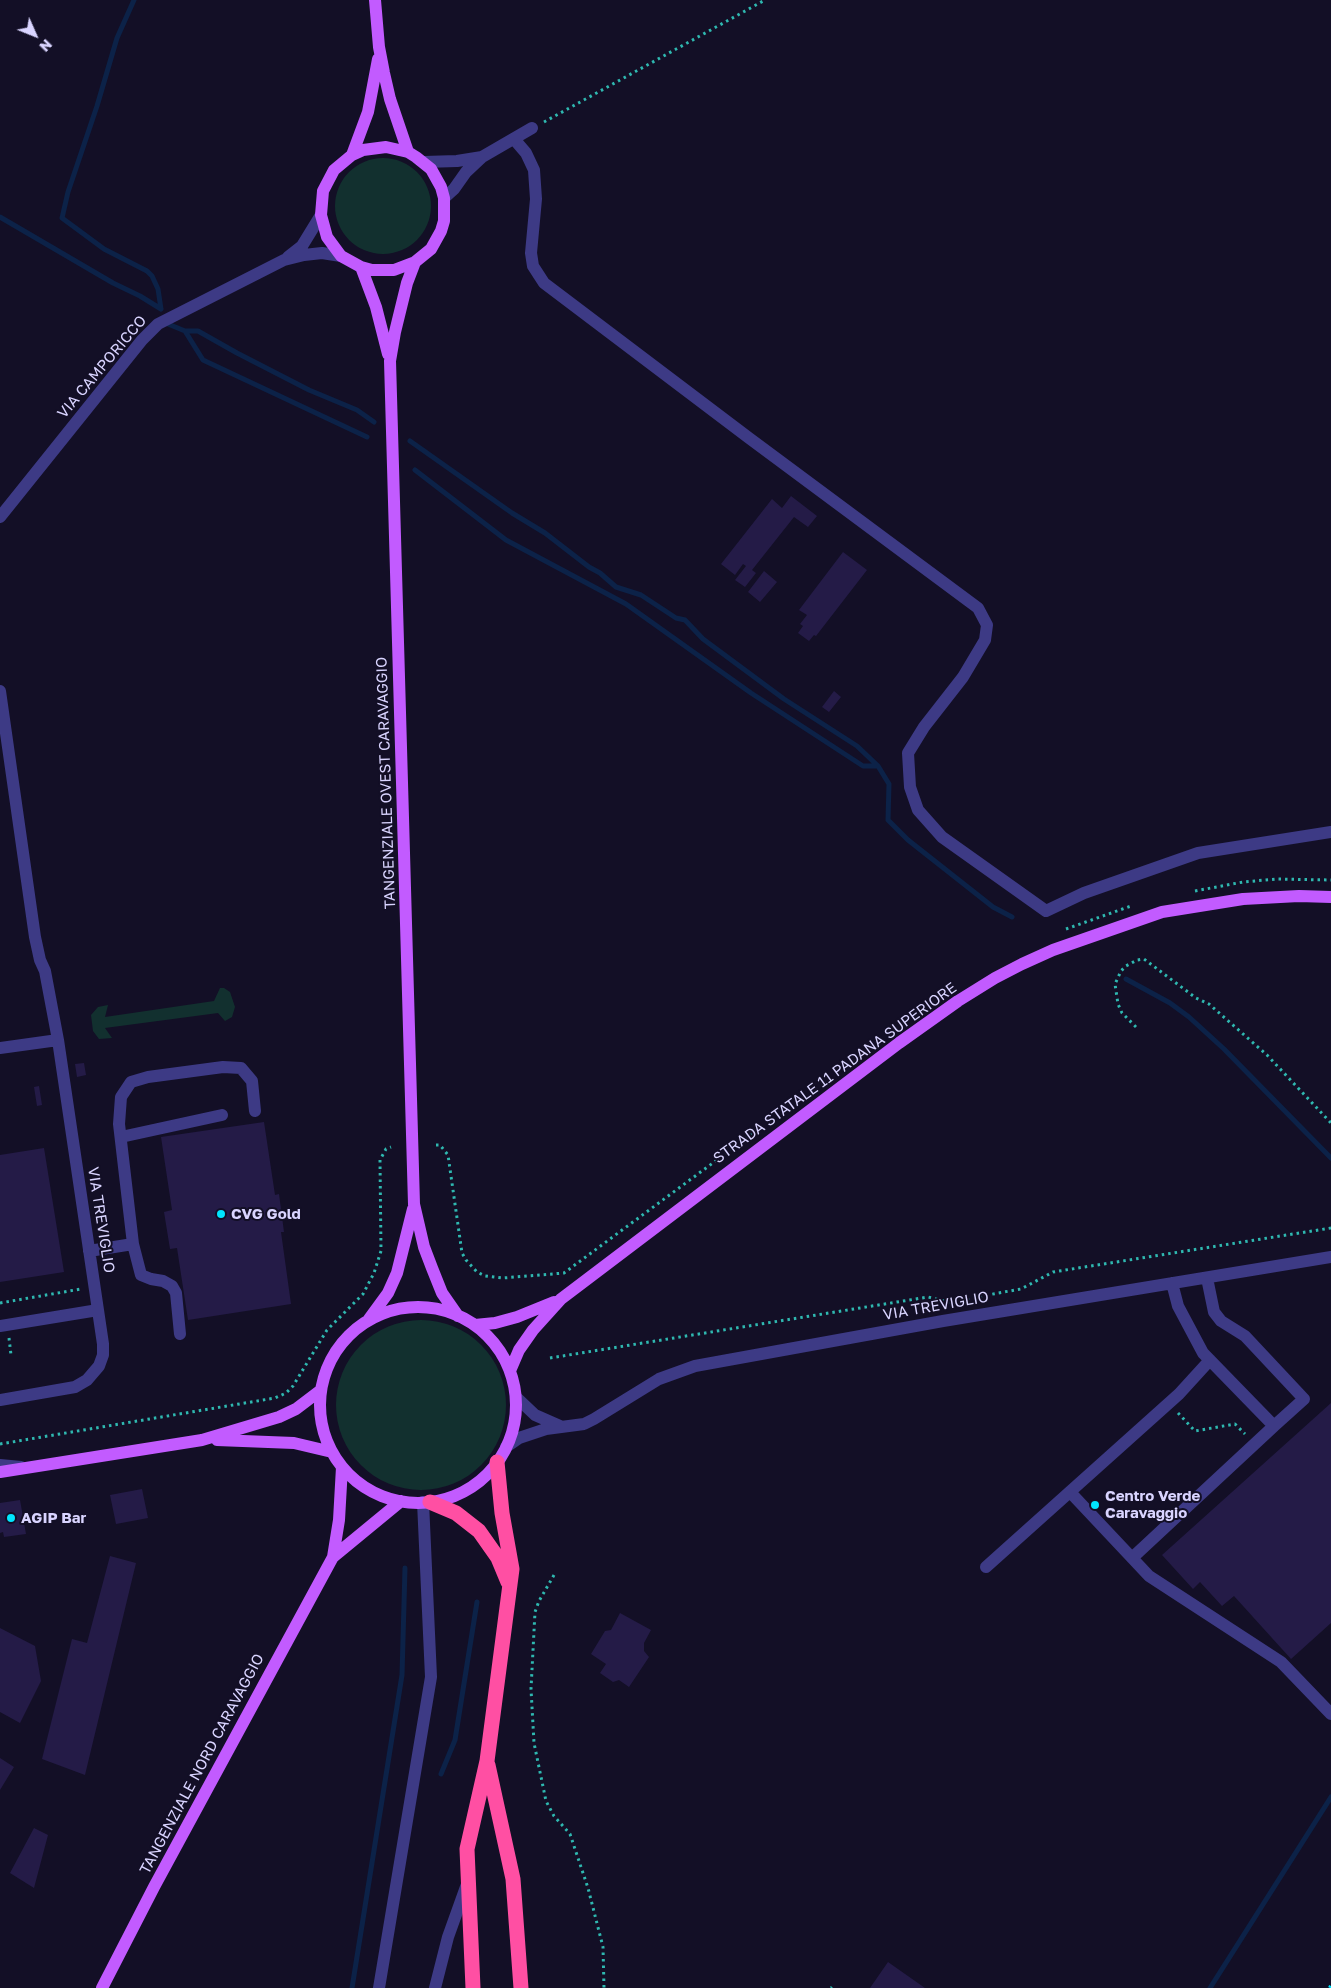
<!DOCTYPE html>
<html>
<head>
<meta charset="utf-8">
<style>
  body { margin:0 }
  #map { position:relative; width:1331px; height:1988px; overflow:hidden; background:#130f26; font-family:"Golos Text",sans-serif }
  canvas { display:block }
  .north { position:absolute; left:10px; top:10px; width:50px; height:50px; -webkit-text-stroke:4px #130f26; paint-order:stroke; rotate:134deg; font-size:14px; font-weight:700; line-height:20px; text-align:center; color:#d9d4ff }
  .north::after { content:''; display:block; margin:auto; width:18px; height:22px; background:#d9d4ff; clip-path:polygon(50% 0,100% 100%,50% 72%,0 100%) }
</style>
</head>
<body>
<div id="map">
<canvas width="1331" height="1988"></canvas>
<div class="north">N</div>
</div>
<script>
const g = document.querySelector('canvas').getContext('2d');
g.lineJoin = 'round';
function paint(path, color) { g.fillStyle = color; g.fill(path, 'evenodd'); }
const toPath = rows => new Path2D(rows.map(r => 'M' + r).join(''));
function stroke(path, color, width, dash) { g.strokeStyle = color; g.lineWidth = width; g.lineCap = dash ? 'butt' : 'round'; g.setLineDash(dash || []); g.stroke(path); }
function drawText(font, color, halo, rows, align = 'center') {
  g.font = font + ' "Golos Text",sans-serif'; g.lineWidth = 4; g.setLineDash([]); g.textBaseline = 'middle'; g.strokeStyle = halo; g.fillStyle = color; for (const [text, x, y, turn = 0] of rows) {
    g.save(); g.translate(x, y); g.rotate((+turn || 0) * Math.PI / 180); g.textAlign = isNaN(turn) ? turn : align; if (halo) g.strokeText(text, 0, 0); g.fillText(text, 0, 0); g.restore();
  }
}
paint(toPath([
  '335 206a48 48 0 1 1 96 0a48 48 0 1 1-96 0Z',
  [220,988,224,988,230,992,235,1007,232,1017,225,1021,218,1013,105,1028,112,1038,99,1039,93,1031,91,1015,98,1007,108,1005,105,1017,214,1001],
  '336 1405a85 85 0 1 1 170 0a85 85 0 1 1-170 0Z'
]), '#12302f');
stroke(toPath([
  [134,0,117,38,97,106,68,192,62,218,104,249,147,271,152,276,158,289,161,309],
  [0,217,113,283,140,296,161,309],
  [168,324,185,331,203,360,367,437],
  [185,331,198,331,237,353,309,390,357,410,374,422],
  [410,441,512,513,545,533,589,567,600,573,616,587,641,595,676,618,685,620,703,639,784,699,857,746,878,766],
  [415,470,506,540,626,604,751,693,863,766,878,766,889,784,888,820,908,840,993,907,1012,917],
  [1126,979,1170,1003,1189,1017,1224,1049,1331,1158],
  [441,1774,455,1740,477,1602],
  [352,1988,402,1675,405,1568],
  [1210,1988,1331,1797]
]), '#0c2248', 5);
paint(toPath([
  [791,496,817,516,808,527,794,517,752,570,756,573,745,587,735,580,746,566,743,564,735,575,721,564,772,499,782,508],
  [843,552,867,570,816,636,814,635,809,641,798,633,803,626,800,624,807,615,799,610],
  [764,571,777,582,760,602,748,592],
  [834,691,841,697,829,712,822,707],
  [84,1063,86,1075,77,1077,75,1064],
  [39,1086,42,1105,37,1106,34,1087],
  [264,1122,275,1195,279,1194,284,1232,281,1232,291,1304,188,1320,177,1248,170,1249,164,1212,172,1210,161,1137],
  [44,1148,64,1272,0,1282,0,1155],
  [1331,1403,1331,1623,1291,1659,1234,1596,1222,1606,1200,1582,1193,1589,1162,1555],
  [142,1489,148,1518,116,1524,110,1495],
  [20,1500,26,1534,4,1537,3,1532,0,1533,0,1503],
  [110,1556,136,1563,85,1775,42,1759,72,1639,87,1643],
  [620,1613,651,1630,644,1643,644,1651,649,1657,629,1687,619,1680,613,1682,600,1673,606,1664,591,1654,605,1631,611,1630],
  [0,1628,35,1646,41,1681,20,1723,0,1712],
  [0,1758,14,1767,0,1790],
  [34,1828,48,1835,34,1888,10,1873],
  [888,1962,925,1988,870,1988]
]), '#241b47');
stroke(toPath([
  [544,122,765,0],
  [1195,891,1243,882,1277,879,1331,880],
  [1066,929,1131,906],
  [1136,1027,1122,1013,1118,1004,1115,984,1121,971,1126,966,1137,960,1144,959,1196,998,1209,1004,1267,1055,1331,1123],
  [436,1145,440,1145,448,1155,462,1253,466,1260,477,1272,485,1276,503,1278,564,1273,752,1134],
  [0,1303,81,1289],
  [9,1338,11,1355],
  [550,1358,928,1297,948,1302,1021,1289,1053,1272,1331,1228],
  [1178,1413,1195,1431,1235,1424,1245,1434],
  [0,1444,275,1398,286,1393,293,1386,327,1330,363,1294,374,1273,381,1251,380,1160,386,1149,391,1147],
  [554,1575,539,1601,535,1612,531,1689,534,1743,546,1801,554,1816,570,1834,588,1888,603,1947,604,1988],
  [831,1988,832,1987]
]), '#2fb8b0', 3, [2.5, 4]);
stroke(toPath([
  [514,139,526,153,534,170,536,199,531,253,533,266,544,283,749,438,978,608,987,625,985,640,963,677,924,727,908,753,910,787,918,810,942,837,1046,911,1084,893,1198,853,1331,832],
  [424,162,457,161,482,157],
  [444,198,454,189,466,172,482,157,532,128],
  [288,257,302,246,321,215],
  [0,517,142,340,158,324,284,260,304,255,322,253,341,256],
  [0,691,35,937,40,960,45,971,58,1040,103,1344,103,1355,99,1366,87,1380,75,1387,0,1400],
  [0,1048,58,1040],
  [121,1137,222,1115],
  [133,1244,141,1275,151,1279,163,1281,172,1286,176,1293,180,1334],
  [89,1251,133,1244,119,1124,121,1097,131,1082,148,1077,223,1067,241,1068,252,1081,255,1111],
  [1172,1283,1178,1306,1203,1353,1274,1426,1304,1399,1245,1336,1221,1321,1214,1312,1207,1278],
  [0,1326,98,1310],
  [516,1397,535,1415,560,1426],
  [506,1447,519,1438,546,1429,584,1424,594,1419,659,1379,695,1366,943,1321,1331,1257],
  [0,1465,21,1467],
  [1070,1492,1149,1576,1281,1662,1331,1714],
  [1132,1558,1274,1426],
  [986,1567,1179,1394,1210,1360],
  [379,1988,431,1677,423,1502],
  [435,1988,448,1937,467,1884]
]), '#3d3a85', 12);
stroke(toPath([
  [375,0,379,47,384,73,390,99,408,152],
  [352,155,368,112,378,59],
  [415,262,394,270,372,270,361,267,341,256,327,237,321,215,323,191,334,170,352,155,363,150,386,147,408,152,416,157,431,169,441,187,444,198,444,221,441,231,431,249,415,262,407,283,395,332,390,361,414,1204,424,1247,432,1268,442,1293,458,1316],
  [361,267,376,307,388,354],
  '320 1405a98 98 0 1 1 196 0a98 98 0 1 1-196 0Z',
  [369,1319,388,1293,397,1273,413,1209],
  [475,1325,495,1323,517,1317,554,1302],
  [510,1371,519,1350,533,1330,561,1299,899,1043,958,1001,995,978,1022,964,1053,950,1162,912,1243,899,1299,896,1331,897],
  [217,1440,294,1443,332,1452],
  [0,1472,202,1440,279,1417,296,1409,321,1390],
  [333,1557,401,1501],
  [102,1988,154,1887,333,1557,339,1520,342,1467]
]), '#c25bff', 12);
stroke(toPath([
  [430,1502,456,1513,479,1531,498,1558,508,1582],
  [488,1765,513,1879,521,1988],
  [473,1988,467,1849,487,1761,512,1569,502,1513,497,1462]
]), '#ff4fa3', 15);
stroke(toPath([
  [1330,1988,1331,1986]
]), '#00e5ff', 4, [8, 6]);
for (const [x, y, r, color] of [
  [221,1214,5,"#00e5ff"],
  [1095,1505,5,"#00e5ff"],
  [11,1518,5,"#00e5ff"]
]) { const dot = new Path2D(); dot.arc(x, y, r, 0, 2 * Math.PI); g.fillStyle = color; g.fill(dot); stroke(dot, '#130f26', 2); }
drawText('15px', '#d9d4ff', '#130f26', [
  ["VIA CAMPORICCO",102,367,-50],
  ["TANGENZIALE OVEST CARAVAGGIO",386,783,-92],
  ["STRADA STATALE 11 PADANA SUPERIORE",835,1073,-36],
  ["VIA TREVIGLIO",101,1220,81],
  ["VIA TREVIGLIO",936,1306,-10],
  ["TANGENZIALE NORD CARAVAGGIO",202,1764,-62]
]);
drawText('bold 15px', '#d9d4ff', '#130f26', [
  ["CVG Gold",231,1214],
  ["Centro Verde",1105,1496],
  ["Caravaggio",1105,1513],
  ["AGIP Bar",21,1518]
], 'left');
</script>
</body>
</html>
